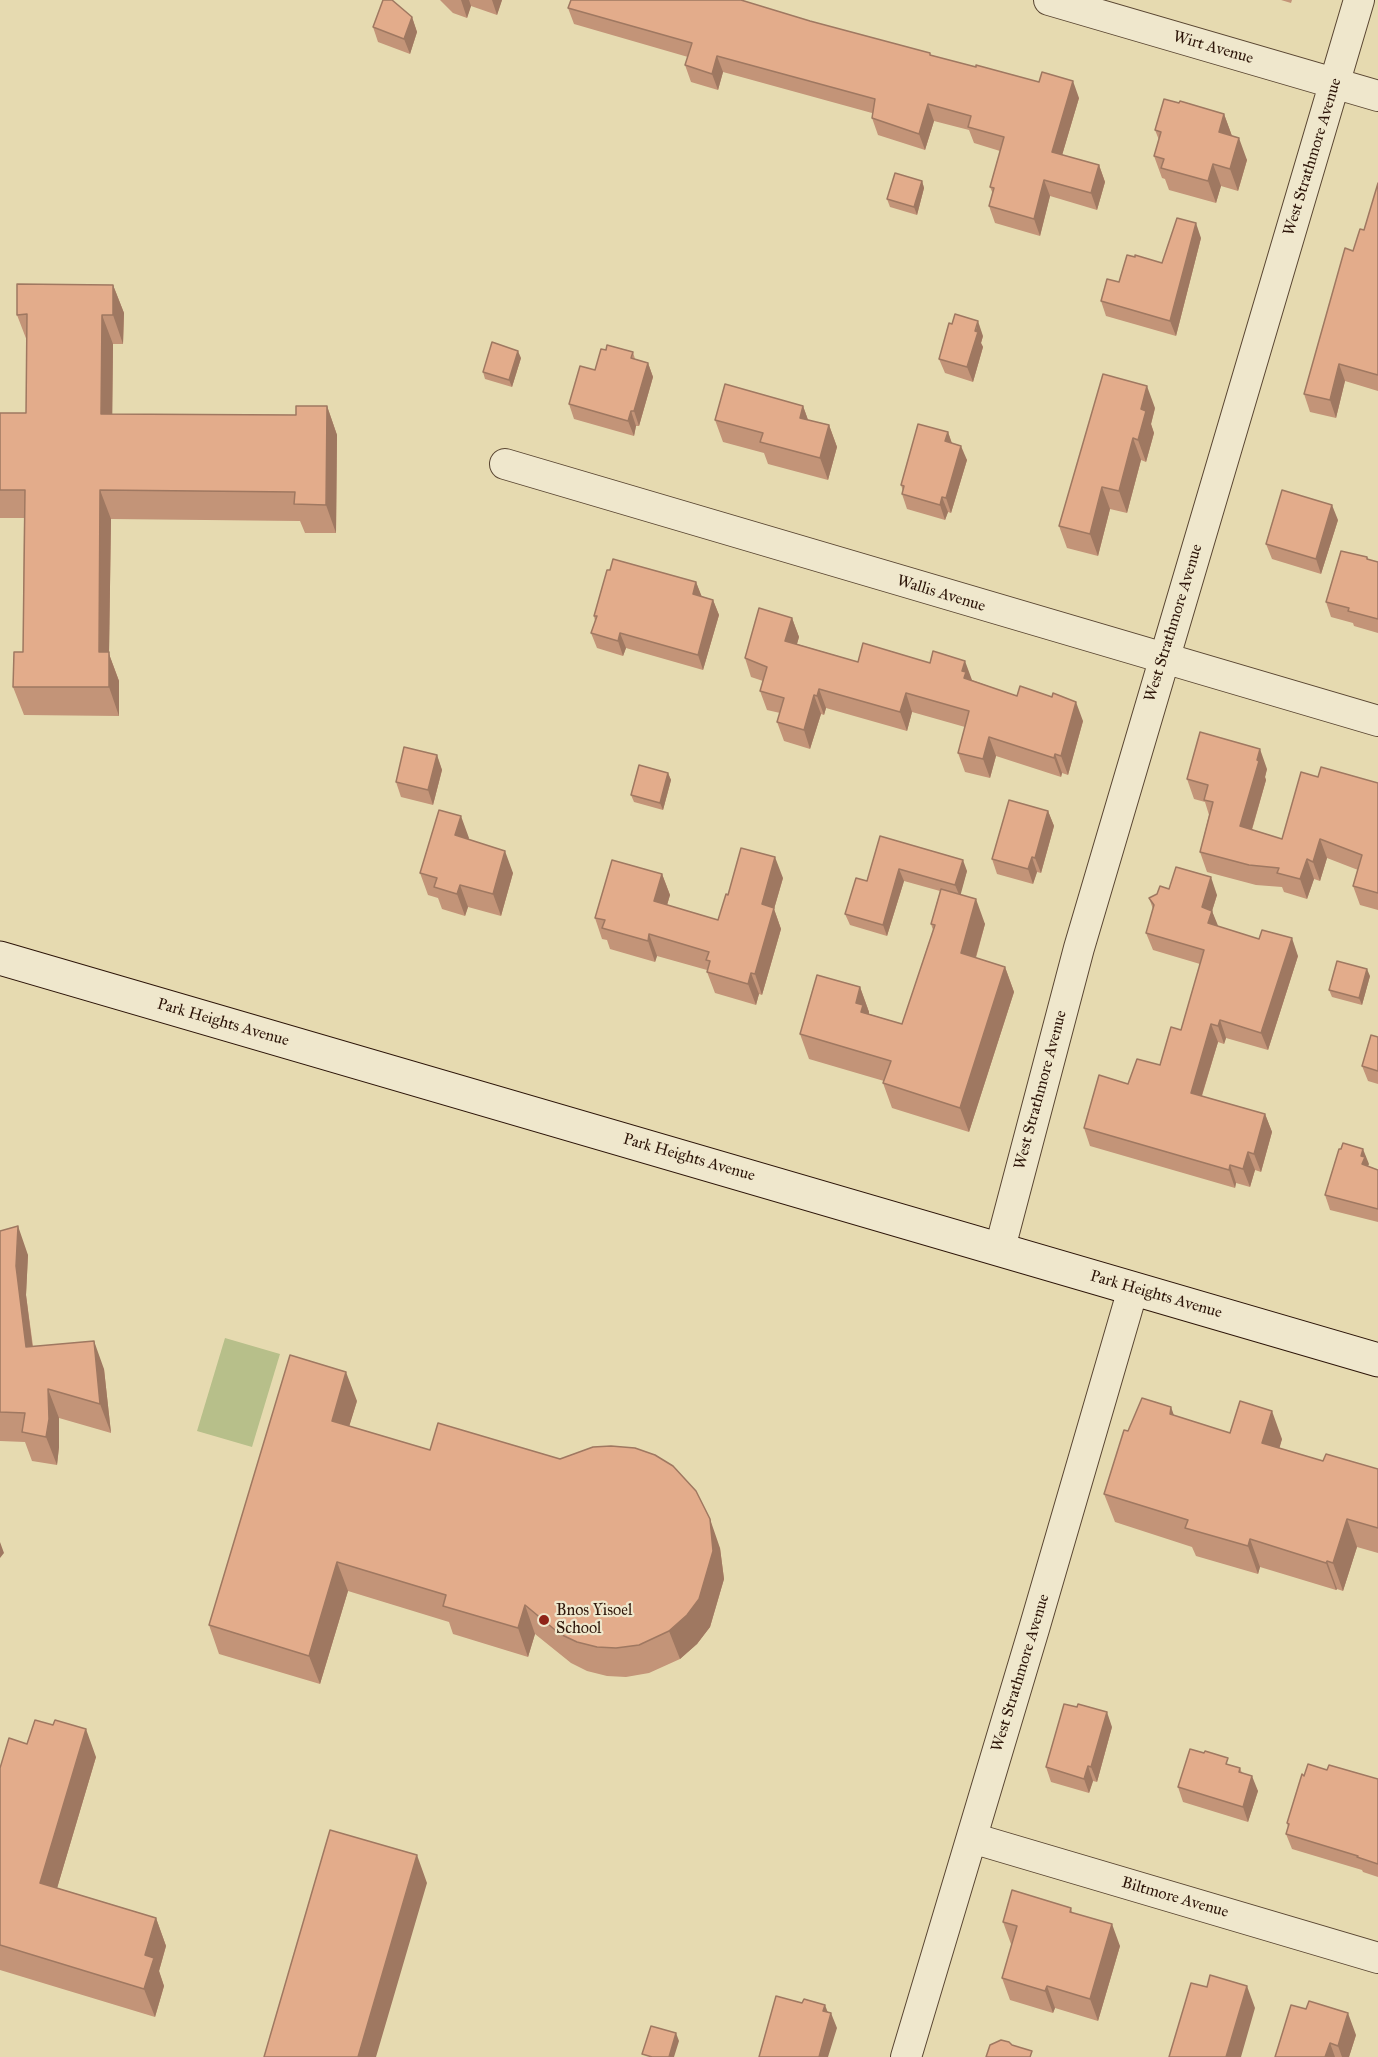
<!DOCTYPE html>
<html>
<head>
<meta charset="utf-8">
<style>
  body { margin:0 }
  canvas { display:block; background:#e6dab0 }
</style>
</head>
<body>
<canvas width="1378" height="2057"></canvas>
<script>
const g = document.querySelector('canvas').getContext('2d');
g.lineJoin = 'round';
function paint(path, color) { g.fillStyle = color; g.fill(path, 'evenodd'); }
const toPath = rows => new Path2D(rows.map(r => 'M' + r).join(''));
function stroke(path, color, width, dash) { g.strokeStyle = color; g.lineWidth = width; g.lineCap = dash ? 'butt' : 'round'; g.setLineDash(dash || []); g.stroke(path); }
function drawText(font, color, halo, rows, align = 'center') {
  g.font = font + ' "IM FELL Great Primer",serif'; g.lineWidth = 4.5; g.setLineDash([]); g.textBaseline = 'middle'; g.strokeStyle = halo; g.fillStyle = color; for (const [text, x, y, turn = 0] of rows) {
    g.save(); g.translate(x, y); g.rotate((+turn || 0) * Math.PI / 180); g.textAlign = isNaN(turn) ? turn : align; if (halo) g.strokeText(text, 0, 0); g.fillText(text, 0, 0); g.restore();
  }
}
paint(toPath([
  [225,1338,280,1354,252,1447,197,1431]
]), '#b7bf8a');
const street = toPath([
  [1049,0,1378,96],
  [505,464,1378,721],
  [1000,1248,1079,948,1359,0],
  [972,1838,1378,1958],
  [906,2057,1034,1629,1133,1289]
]);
const secondary = toPath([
  [0,958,1378,1360]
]);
stroke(street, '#5a4632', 32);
stroke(secondary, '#2c1408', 35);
stroke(street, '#efe7cc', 30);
stroke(secondary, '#efe7cc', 33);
paint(toPath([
  [440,0,502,0,497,15,471,6,467,18,453,13],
  [1281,0,1292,0,1291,3],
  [568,8,810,21,1079,98,1062,155,1099,165,1105,182,1097,210,1050,196,1040,236,995,223,989,206,993,194,990,187,1000,151,974,143,969,130,934,121,925,150,878,135,872,118,872,113,723,72,718,90,691,82,685,65,688,57,574,24],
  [412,17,417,32,410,54,378,42,373,27],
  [1224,114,1232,136,1247,160,1238,191,1221,186,1216,203,1169,190,1165,179,1162,178,1154,156,1159,140,1155,130],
  [922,181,924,188,917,215,890,207,887,199],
  [1378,183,1378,391,1345,381,1336,418,1310,412,1304,394,1353,251,1364,230],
  [1201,238,1176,336,1106,316,1101,301,1119,282,1162,263],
  [113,285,124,313,123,344,113,344,112,414,296,415,327,406,337,435,336,533,305,533,300,521,111,519,109,654,119,681,119,716,24,715,13,687,23,652,24,518,0,518,0,413,26,413,27,341,17,315],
  [983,336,981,343,983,347,973,382,945,373,939,359],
  [606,350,633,352,635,359,648,363,653,377,639,426,636,426,634,436,574,419,569,404,595,370],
  [521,358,512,387,485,379,483,372],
  [803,406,808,420,829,425,837,447,828,480,768,464,764,453,723,442,715,420],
  [1155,408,1151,424,1154,433,1146,462,1141,460,1127,513,1110,509,1098,556,1067,548,1059,526],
  [948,432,952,443,967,460,951,513,948,512,945,520,907,509,902,494,903,491,901,485],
  [1338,520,1321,574,1272,559,1266,544],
  [1367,557,1368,559,1378,562,1378,633,1354,626,1353,623,1331,617,1326,602],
  [696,582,701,596,713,600,719,615,703,670,626,648,623,656,597,648,591,633,595,621,594,616],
  [792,618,799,637,797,644,858,662,972,680,1083,721,1068,775,1062,773,1061,777,996,756,990,778,965,772,958,753,965,727,912,712,907,731,826,708,824,715,821,714,810,749,784,741,777,722,780,713,767,710,760,691,763,681,751,677,745,658],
  [437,755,442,770,433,805,401,797,396,782],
  [1267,769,1265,777,1266,780,1252,830,1282,839,1318,777,1378,783,1378,910,1360,905,1353,886,1358,870,1327,858,1320,881,1314,879,1307,899,1284,892,1282,887,1256,885,1207,872,1200,852,1209,815,1205,802,1194,799,1187,779],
  [668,773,671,780,663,810,634,802,631,795],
  [1048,811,1054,826,1041,873,1037,872,1033,884,997,874,992,859],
  [880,836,967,871,960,894,985,924,976,958,1005,967,1014,992,969,1132,892,1108,883,1083,884,1081,809,1059,800,1034,860,987,869,1012,869,1014,902,1024,933,930,931,924,940,891,904,881,887,936,850,925,845,914,867,881],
  [469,838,468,839,513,873,501,916,468,907,465,916,442,909,438,898,428,895,420,873],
  [662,874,670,895,667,905,718,920,728,895,783,878,774,909,781,929,762,995,759,994,756,1005,715,993,707,972,707,970,657,956,655,962,610,949,607,940,602,939,595,918],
  [1169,889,1217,895,1212,911,1217,926,1298,956,1268,1050,1226,1038,1224,1044,1218,1042,1202,1096,1265,1114,1272,1132,1261,1172,1255,1170,1250,1187,1236,1183,1235,1188,1090,1146,1084,1128,1128,1084,1160,1065,1181,1030,1200,964,1153,950,1146,933,1153,909,1149,898],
  [1370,976,1362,1005,1332,997,1329,990],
  [1378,1037,1378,1084,1368,1081,1362,1066],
  [1369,1164,1368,1166,1378,1170,1378,1222,1330,1210,1325,1195],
  [0,1231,28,1255,26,1295,33,1346,104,1369,111,1433,59,1418,59,1447,57,1465,32,1461,25,1442,0,1441],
  [357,1401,349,1426,720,1548,724,1579,710,1627,697,1644,680,1659,649,1673,626,1677,607,1676,587,1671,571,1663,535,1634,528,1657,453,1634,449,1622,348,1591,320,1684,219,1654,209,1625],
  [1175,1416,1230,1433,1282,1439,1279,1448,1323,1461,1378,1469,1378,1553,1357,1547,1343,1591,1337,1589,1336,1590,1260,1567,1258,1574,1196,1556,1192,1547,1115,1522,1104,1494,1128,1431],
  [1112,1727,1097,1782,1093,1781,1089,1793,1051,1782,1046,1767],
  [27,1744,96,1757,57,1888,156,1918,166,1946,159,1971,164,1986,155,2017,0,1970,0,1768],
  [1230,1765,1240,1768,1242,1773,1258,1791,1248,1822,1183,1802,1178,1787],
  [1327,1770,1378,1779,1378,1877,1363,1872,1362,1870,1292,1849,1286,1834,1288,1827,1287,1823,1304,1776],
  [1071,1908,1072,1912,1120,1946,1098,2021,1055,2008,1053,2013,1010,2000,1002,1978,1012,1944,1011,1944,1003,1922],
  [1356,2035,1349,2057,1275,2057]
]), '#c39478');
paint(toPath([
  [461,0,469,0,471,6,467,18],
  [492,0,502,0,497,15],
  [412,17,417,32,410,54,404,39],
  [717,56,723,72,718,90,712,74],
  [1073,81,1079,98,1058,169,1052,152],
  [928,104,934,121,925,150,919,134],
  [1224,114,1232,136,1219,132],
  [1239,138,1247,160,1238,191,1230,169],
  [1213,164,1221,186,1216,203,1208,181],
  [1099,165,1105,182,1097,210,1091,193],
  [1044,180,1050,196,1040,236,1034,219],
  [922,181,924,188,917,215,914,207],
  [1196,223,1201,238,1176,336,1170,321],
  [113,285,124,313,123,344,113,315],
  [102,315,113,344,112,443,101,414],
  [978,321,983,336,981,343,983,347,973,382,967,367],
  [518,351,521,358,512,387,509,380],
  [648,363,653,377,639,426,634,411],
  [1339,364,1345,381,1336,418,1330,400],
  [1147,386,1155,408,1151,424,1154,433,1146,462,1138,440,1141,409],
  [327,406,337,435,336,533,326,505],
  [803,406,811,428,800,418],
  [631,411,636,426,634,436,628,421],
  [829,425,837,447,828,480,820,458],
  [948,432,953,447,945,441],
  [1133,438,1141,460,1127,513,1119,491],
  [961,446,967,460,951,513,946,498],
  [1102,487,1110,509,1098,556,1090,534],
  [100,490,111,519,109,654,119,681,119,716,109,687,99,652],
  [942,497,948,512,945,520,940,505],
  [1332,505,1338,520,1321,574,1316,559],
  [696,582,702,597,693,594],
  [713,600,719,615,703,670,698,655],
  [792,618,799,637,792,660,785,641],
  [620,633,626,648,623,656,618,641],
  [965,661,972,680,971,684,971,697,962,671],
  [819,689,826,708,824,715,817,696],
  [906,693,912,712,907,731,900,712],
  [814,695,821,714,810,749,804,730],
  [1076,702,1083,721,1068,775,1061,756],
  [989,737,996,756,990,778,983,759],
  [1260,749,1267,769,1265,777,1266,780,1247,846,1240,826],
  [1055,754,1062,773,1061,777,1054,758],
  [437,755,442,770,433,805,428,790],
  [668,773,671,780,663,810,660,803],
  [1048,811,1054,826,1041,873,1035,858],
  [461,816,469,838,463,857,455,835],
  [1320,839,1327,858,1320,881,1313,862],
  [505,851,513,873,501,916,493,894],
  [775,857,783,878,774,909,781,929,762,995,755,974,762,904],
  [1032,857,1037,872,1033,884,1028,869],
  [1307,859,1314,879,1307,899,1300,879],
  [963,860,967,871,960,897,955,885],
  [899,869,904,881,887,936,883,925],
  [662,874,670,895,662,922,654,901],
  [1211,877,1217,895,1212,911,1219,928,1215,940,1202,907],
  [460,885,468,907,465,916,457,894],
  [976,899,985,924,970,977,961,953],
  [649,934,657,956,655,962,648,941],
  [1292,938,1298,956,1268,1050,1261,1033],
  [1005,967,1014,992,969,1132,960,1108],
  [1367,969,1370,976,1362,1005,1359,998],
  [751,973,759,994,756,1005,748,984],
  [860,987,869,1012,868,1018,872,1030,856,1003],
  [1220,1020,1226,1038,1224,1044,1218,1026],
  [1211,1024,1218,1042,1197,1111,1191,1093],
  [1265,1114,1272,1132,1261,1172,1254,1154],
  [1363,1149,1369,1164,1368,1166,1362,1164,1361,1156],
  [1248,1152,1255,1170,1250,1187,1243,1169],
  [1230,1165,1236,1183,1235,1188,1229,1170],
  [18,1226,28,1255,26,1295,36,1375,26,1347,16,1266],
  [94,1341,104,1369,111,1433,100,1404],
  [346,1372,357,1401,342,1450,332,1421],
  [48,1389,59,1418,59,1447,57,1465,46,1437],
  [1171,1407,1181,1435,1170,1414],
  [1272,1411,1282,1439,1273,1471,1262,1443],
  [710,1519,720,1548,724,1579,710,1627,697,1644,680,1659,669,1631],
  [1347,1519,1357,1547,1343,1591,1333,1563],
  [1250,1539,1260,1567,1258,1574,1248,1546],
  [0,1542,4,1553,0,1558],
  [1327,1561,1337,1589,1336,1590,1326,1563],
  [337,1562,348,1591,320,1684,309,1656],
  [525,1605,535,1634,528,1657,518,1628],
  [1107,1712,1112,1727,1097,1782,1091,1767],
  [86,1729,96,1757,50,1912,40,1883],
  [1088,1766,1093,1781,1089,1793,1084,1779],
  [1252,1776,1258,1791,1248,1822,1243,1807],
  [417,1855,427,1883,376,2057,358,2057],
  [156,1918,166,1946,159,1971,164,1986,155,2017,144,1989,145,1955],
  [1112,1924,1120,1946,1098,2021,1090,1999],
  [1047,1986,1055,2008,1053,2013,1045,1991],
  [1247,1986,1255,2008,1241,2057,1226,2057],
  [825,2005,830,2018,831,2013,837,2028,828,2057,819,2057,823,2011],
  [1348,2013,1356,2035,1349,2057,1342,2057,1338,2046],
  [676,2033,679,2041,674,2057,669,2057],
  [1330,2043,1335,2057,1325,2057]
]), '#9f7861');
const building = toPath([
  [383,0,392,0,412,17,404,39,373,27,383,0],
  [571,0,741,0,810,21,930,53,930,55,976,67,976,65,1039,82,1042,72,1073,81,1052,152,1099,165,1091,193,1044,180,1034,219,989,206,994,188,990,187,1004,137,968,127,971,116,928,104,919,134,872,118,875,99,717,56,712,74,685,65,692,43,568,8,571,0],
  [1164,99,1179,103,1180,101,1224,114,1219,132,1239,138,1230,169,1213,164,1208,181,1161,168,1164,159,1154,156,1161,132,1155,130,1164,99],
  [895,173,922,181,914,207,887,199,895,173],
  [1378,183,1378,375,1339,364,1330,400,1304,394,1345,248,1353,251,1360,229,1364,230,1378,183],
  [1177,218,1196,223,1170,321,1101,301,1107,279,1119,282,1127,255,1135,257,1135,255,1162,263,1177,218],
  [17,284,113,285,113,315,102,315,101,414,296,415,296,406,327,406,326,505,294,504,295,492,100,490,99,652,109,652,109,687,13,687,14,652,23,652,25,490,0,490,0,413,26,413,27,314,17,315,17,284],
  [955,314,978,321,975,331,978,332,967,367,939,359,949,323,952,324,955,314],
  [492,342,518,351,509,380,483,372,492,342],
  [607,345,633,352,631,358,648,363,634,411,631,411,628,421,569,404,580,366,595,370,601,349,606,350,607,345],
  [1103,374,1147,386,1141,409,1146,411,1138,440,1133,438,1119,491,1102,487,1090,534,1059,526,1103,374],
  [725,384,803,406,800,418,829,425,820,458,760,442,763,433,715,420,725,384],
  [918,424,948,432,945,441,961,446,946,498,942,497,940,505,902,494,904,486,901,485,918,424],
  [1282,490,1332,505,1316,559,1266,544,1282,490],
  [1341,551,1367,557,1367,559,1378,562,1378,619,1348,611,1349,608,1326,602,1341,551],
  [613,559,696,582,693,594,713,600,698,655,620,633,618,641,591,633,597,616,594,616,607,570,610,570,613,559],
  [759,608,792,618,785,641,858,662,863,643,930,663,933,651,965,661,962,671,966,672,964,678,1017,696,1020,686,1052,697,1053,693,1076,702,1061,756,1055,754,1054,758,989,737,983,759,958,753,969,711,906,693,900,712,819,689,817,696,814,695,804,730,777,722,784,698,760,691,767,667,745,658,759,608],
  [1200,732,1260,749,1257,760,1259,761,1240,826,1282,839,1301,772,1318,777,1321,767,1378,783,1378,893,1353,886,1362,855,1320,839,1313,862,1307,859,1300,879,1277,873,1279,868,1249,865,1200,852,1213,802,1204,800,1208,785,1187,779,1200,732],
  [404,747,437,755,428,790,396,782,404,747],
  [639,765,668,773,660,803,631,795,639,765],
  [1009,800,1048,811,1035,858,1032,857,1028,869,992,859,1009,800],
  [439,810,461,816,455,835,505,851,493,894,460,885,457,894,434,887,437,878,420,873,439,810],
  [880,836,963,860,955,885,899,869,883,925,845,914,856,878,867,881,880,836],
  [741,848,775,857,762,904,774,908,755,974,751,973,748,984,707,972,710,961,706,960,709,952,649,934,648,941,602,928,605,920,595,918,612,860,662,874,654,901,718,920,726,894,728,895,741,848],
  [1176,867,1211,877,1202,907,1212,911,1208,923,1259,939,1262,930,1292,938,1261,1033,1220,1020,1218,1026,1211,1024,1191,1093,1265,1114,1254,1154,1248,1152,1243,1169,1230,1165,1229,1170,1084,1128,1099,1075,1128,1084,1137,1059,1160,1065,1171,1027,1181,1030,1204,950,1146,933,1154,905,1149,898,1157,894,1160,886,1169,889,1176,867],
  [941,889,976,899,961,953,1005,967,960,1108,883,1083,891,1061,800,1034,817,975,860,987,856,1003,863,1005,861,1012,902,1024,935,925,931,924,941,889],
  [1337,961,1367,969,1359,998,1329,990,1337,961],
  [1371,1035,1378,1037,1378,1071,1362,1066,1371,1035],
  [1343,1143,1363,1149,1361,1156,1365,1157,1362,1164,1378,1170,1378,1209,1325,1195,1339,1149,1341,1149,1343,1143],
  [18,1226,16,1266,26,1347,94,1341,100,1404,48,1389,49,1419,46,1437,22,1432,25,1413,0,1412,0,1231,18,1226],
  [290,1355,346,1372,332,1421,430,1450,438,1423,560,1459,593,1447,611,1446,635,1448,655,1455,673,1466,696,1491,710,1519,713,1551,699,1599,687,1615,669,1631,639,1645,616,1648,597,1647,577,1642,560,1634,525,1605,518,1628,443,1606,446,1595,337,1562,309,1656,209,1625,290,1355],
  [1142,1398,1171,1407,1170,1414,1230,1433,1240,1401,1272,1411,1262,1443,1323,1461,1326,1454,1378,1469,1378,1528,1347,1519,1333,1563,1327,1561,1326,1563,1250,1539,1248,1546,1185,1528,1188,1520,1104,1494,1124,1430,1128,1431,1142,1398],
  [1064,1704,1077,1707,1078,1704,1107,1712,1091,1767,1088,1766,1084,1779,1046,1767,1064,1704],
  [35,1720,53,1725,55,1720,86,1729,40,1883,156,1918,145,1955,154,1958,144,1989,0,1945,0,1768,9,1738,27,1744,35,1720],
  [1190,1749,1204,1753,1205,1751,1228,1758,1226,1764,1240,1768,1239,1772,1252,1776,1243,1807,1178,1787,1190,1749],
  [1308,1764,1327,1770,1329,1765,1378,1779,1378,1864,1357,1857,1358,1856,1286,1834,1289,1824,1287,1823,1302,1774,1304,1776,1308,1764],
  [330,1830,417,1855,358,2057,264,2057,330,1830],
  [1012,1890,1071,1908,1070,1912,1112,1924,1090,1999,1047,1986,1045,1991,1002,1978,1017,1926,1003,1922,1012,1890],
  [1210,1975,1247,1986,1226,2057,1169,2057,1191,1983,1207,1987,1210,1975],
  [776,1996,802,2003,804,1999,825,2005,823,2011,831,2013,819,2057,759,2057,776,1996],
  [1309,2001,1348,2013,1338,2046,1330,2043,1325,2057,1275,2057,1291,2005,1306,2009,1309,2001],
  [651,2026,676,2033,669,2057,652,2057,642,2054,651,2026],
  [1001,2040,1009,2042,1012,2045,1032,2051,1030,2057,986,2057,990,2045,1001,2040]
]);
paint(building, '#e3ac8b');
stroke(building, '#9f7861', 1.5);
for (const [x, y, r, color] of [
  [544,1620,6,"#8f2418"]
]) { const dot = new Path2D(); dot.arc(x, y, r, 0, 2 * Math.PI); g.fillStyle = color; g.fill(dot); stroke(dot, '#efe7cc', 2); }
drawText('16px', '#2c1408', '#efe7cc', [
  ["Wirt Avenue",1213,48,16],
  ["West Strathmore Avenue",1313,157,-73],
  ["Wallis Avenue",941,594,17],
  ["West Strathmore Avenue",1174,623,-73],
  ["Park Heights Avenue",223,1023,16],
  ["West Strathmore Avenue",1041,1090,-75],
  ["Park Heights Avenue",689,1158,16],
  ["Park Heights Avenue",1156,1295,16],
  ["West Strathmore Avenue",1021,1673,-73],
  ["Biltmore Avenue",1175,1898,16]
]);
drawText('16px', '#2c1408', '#efe7cc', [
  ["Bnos Yisoel",556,1611],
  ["School",556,1629]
], 'left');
</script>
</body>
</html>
